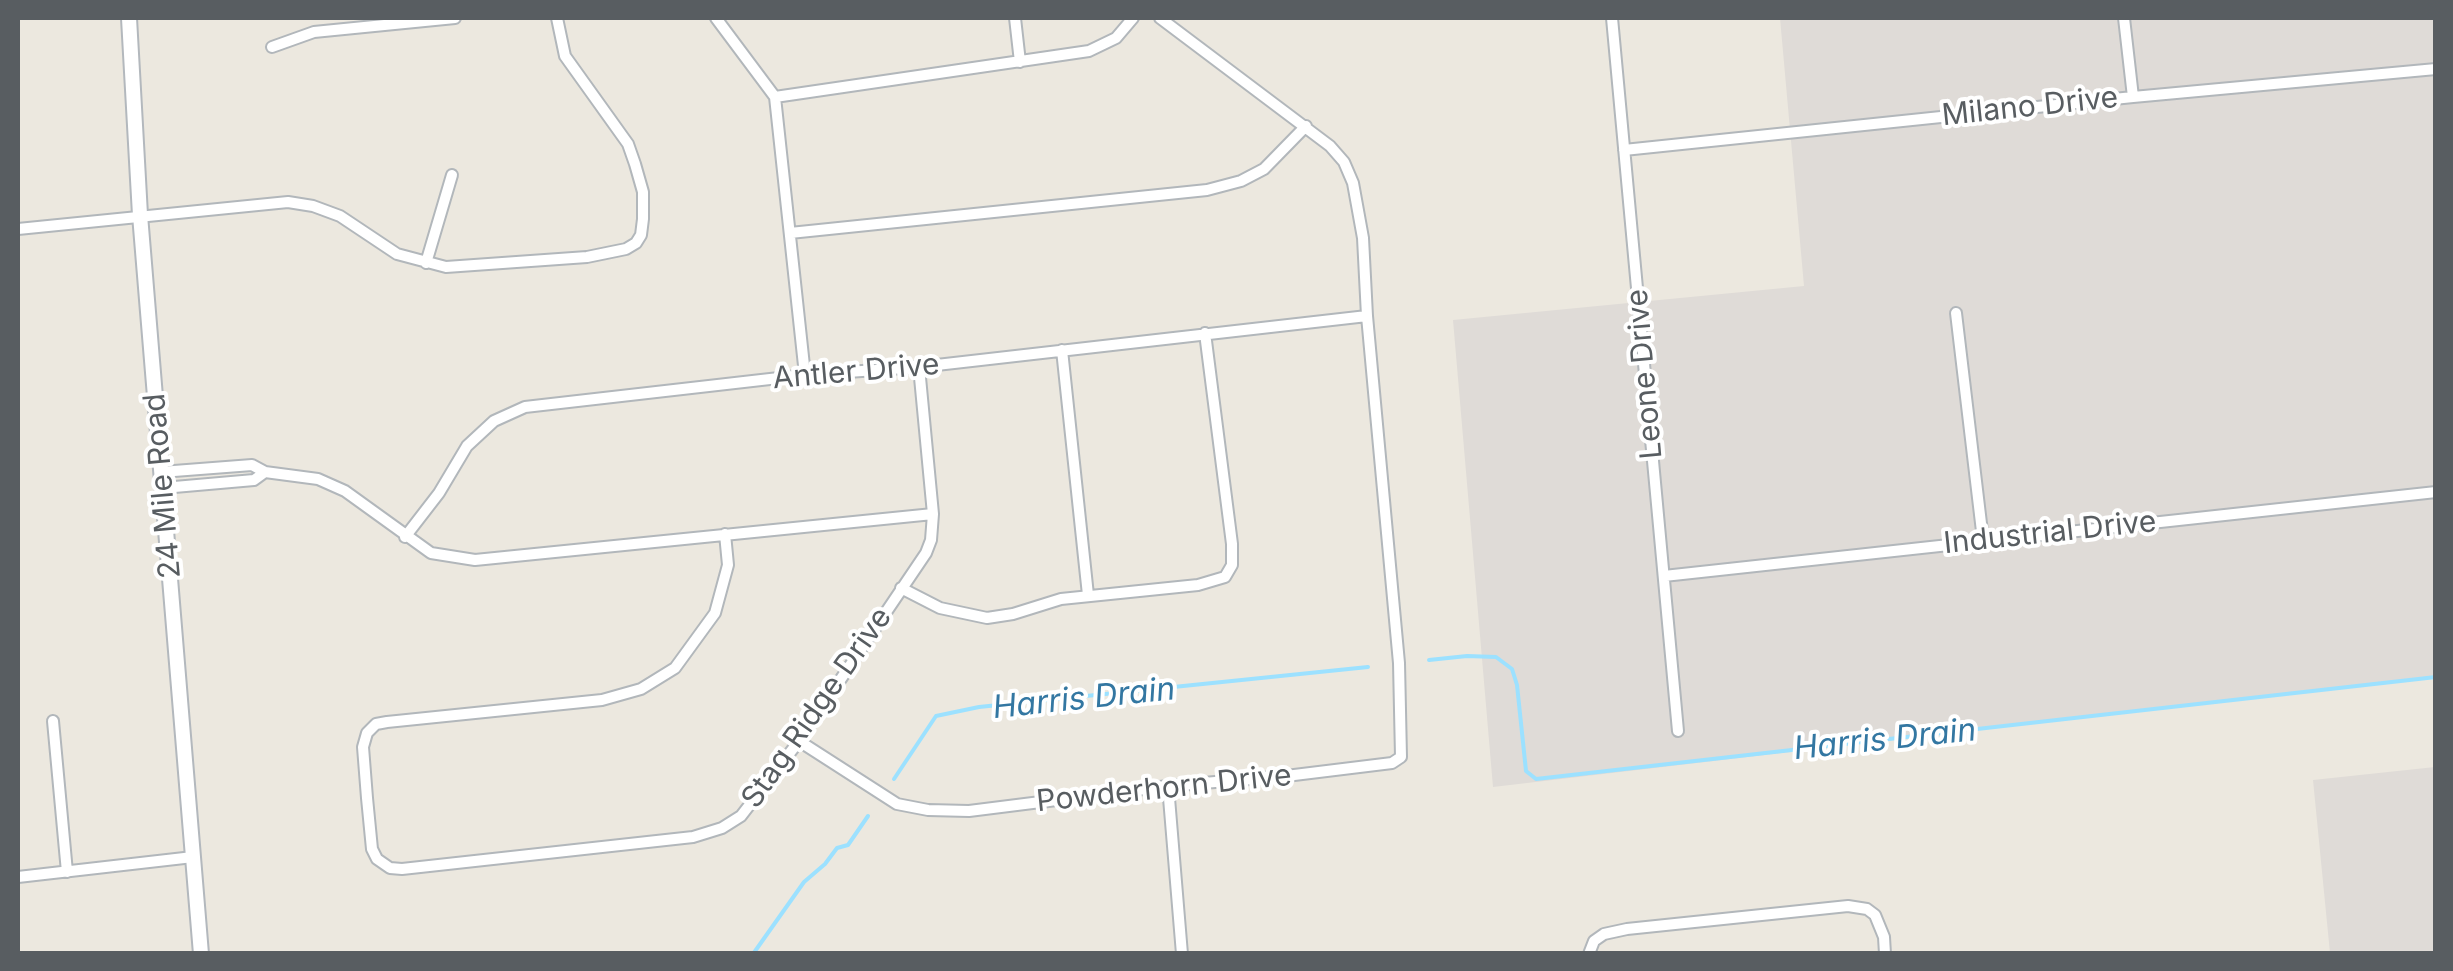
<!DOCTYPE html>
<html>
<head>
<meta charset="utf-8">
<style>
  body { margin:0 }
  #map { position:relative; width:2453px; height:971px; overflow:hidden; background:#ece8df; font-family:Inter,sans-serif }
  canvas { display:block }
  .frame { position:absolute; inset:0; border:20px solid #585d61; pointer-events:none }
</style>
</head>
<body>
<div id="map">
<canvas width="2453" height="971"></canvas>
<div class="frame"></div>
</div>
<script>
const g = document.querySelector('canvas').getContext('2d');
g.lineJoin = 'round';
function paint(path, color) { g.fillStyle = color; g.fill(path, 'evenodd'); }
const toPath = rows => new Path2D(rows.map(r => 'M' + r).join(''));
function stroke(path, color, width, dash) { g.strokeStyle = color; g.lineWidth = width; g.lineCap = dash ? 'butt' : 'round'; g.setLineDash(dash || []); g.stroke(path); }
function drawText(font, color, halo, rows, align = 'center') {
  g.font = font + ' Inter,sans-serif'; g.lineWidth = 8; g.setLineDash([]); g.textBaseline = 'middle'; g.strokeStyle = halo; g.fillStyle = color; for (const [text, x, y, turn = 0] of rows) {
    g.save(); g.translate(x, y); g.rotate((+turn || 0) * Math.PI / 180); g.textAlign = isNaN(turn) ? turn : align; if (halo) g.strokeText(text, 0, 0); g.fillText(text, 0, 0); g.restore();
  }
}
paint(toPath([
  [1780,18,2435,18,2435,676,1493,787,1453,320,1804,286],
  [2435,767,2435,953,2330,953,2313,780]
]), '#dfdbd7');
stroke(toPath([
  [1429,660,1467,656,1496,657,1512,669,1517,685,1526,771,1536,779,2436,677],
  [894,779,936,716,979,707,1368,667],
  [753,954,804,882,825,864,837,848,848,845,868,816]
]), '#9ce1ff', 4);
const street = toPath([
  [716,18,775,97,805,375],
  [1015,18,1020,62],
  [1612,18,1678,731],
  [2124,18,2133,97],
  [272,47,314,32,455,18],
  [775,97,1089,51,1116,38,1133,18],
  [1624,150,2133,97,2436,69],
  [18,229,288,202,313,206,340,216,397,254,446,267,587,257,626,249,636,243,641,235,643,219,643,192,635,164,628,144,565,56,557,18],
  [790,233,1207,190,1241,181,1264,169,1306,126],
  [426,263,452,175],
  [1956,313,1983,540],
  [1062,350,1088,595],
  [161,472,252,465,265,472,318,479,345,491,431,553,475,560,933,514],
  [163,488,254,480,265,472],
  [725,534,728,565,715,613,675,668,641,689,602,700,387,722,376,724,367,733,363,747,367,798,372,849,377,859,390,868,402,869,693,837,722,828,741,816,799,741,926,553,931,540,933,514,919,367],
  [405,537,439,493,467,446,494,421,525,407,805,375,919,367,1367,316],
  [1664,576,2436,492],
  [901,588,940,608,987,618,1013,614,1061,599,1198,585,1225,577,1232,565,1232,544,1205,333],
  [53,721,67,872],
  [799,741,897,804,928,810,969,811,1168,786,1286,776,1392,763,1401,757,1399,663,1367,316,1363,238,1353,183,1344,162,1330,146,1160,18],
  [1168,786,1182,954],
  [18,877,193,857],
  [1589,954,1594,941,1604,934,1627,929,1848,906,1867,909,1875,915,1884,937,1885,954]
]);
const secondary = toPath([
  [129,18,140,215,201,954]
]);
stroke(street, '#b2b7bb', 14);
stroke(secondary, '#b3b8bd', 18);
stroke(street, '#fff', 10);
stroke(secondary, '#fff', 14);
drawText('30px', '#585d61', '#fff', [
  ["Milano Drive",2030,107,-6],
  ["Antler Drive",856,372,-5],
  ["Leone Drive",1645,374,-95],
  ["24 Mile Road",163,486,-95],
  ["Industrial Drive",2050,533,-6],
  ["Stag Ridge Drive",817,708,-55],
  ["Powderhorn Drive",1164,789,-6]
]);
drawText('italic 32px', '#3377a2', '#fff', [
  ["Harris Drain",1084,699,-6],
  ["Harris Drain",1885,740,-6]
]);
</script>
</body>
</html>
